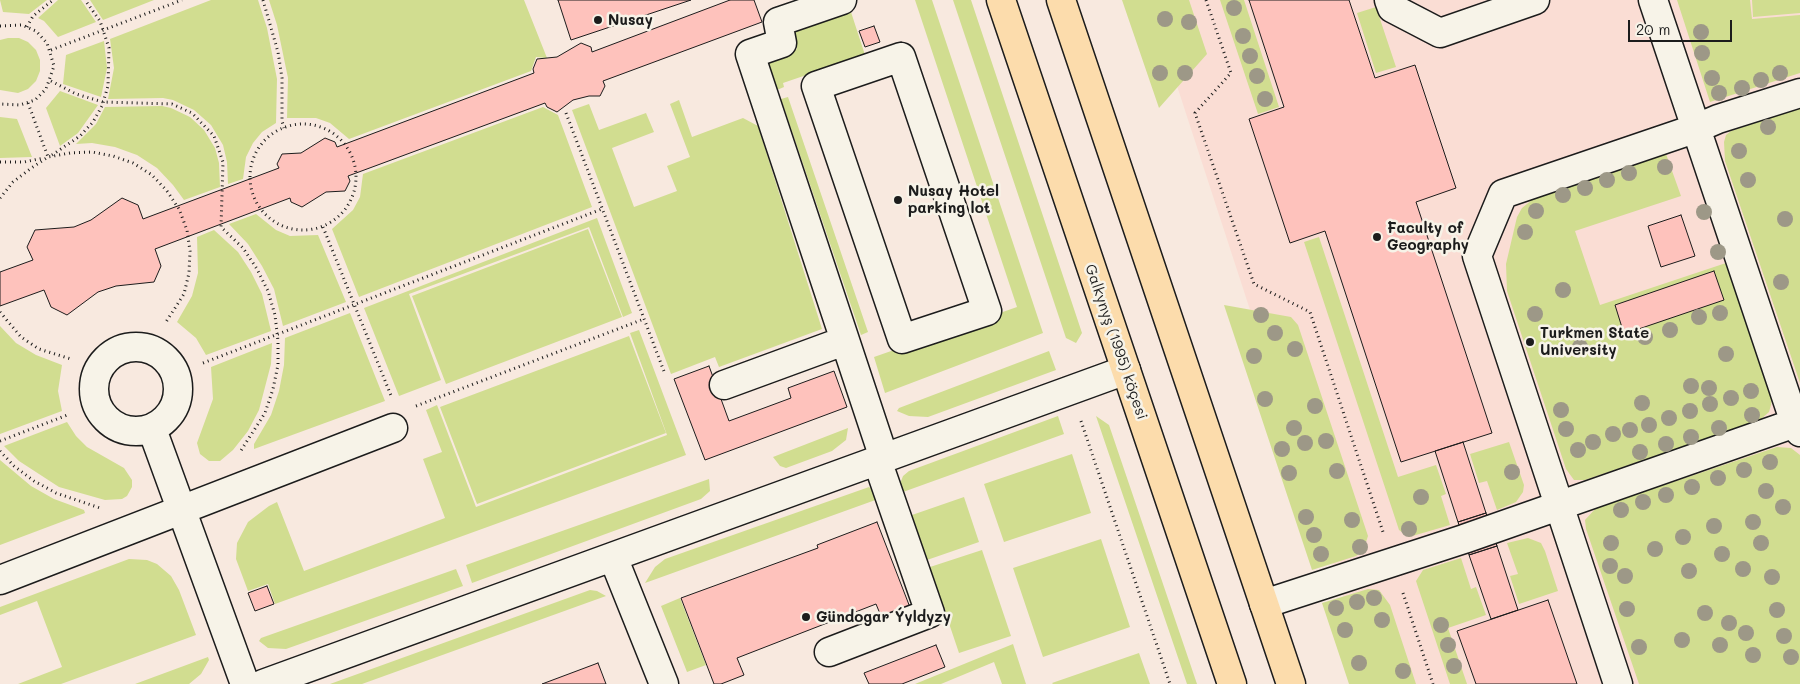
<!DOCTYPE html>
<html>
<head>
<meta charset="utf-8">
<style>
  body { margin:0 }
  #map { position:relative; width:1800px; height:684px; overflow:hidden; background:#f8e9df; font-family:Mali,sans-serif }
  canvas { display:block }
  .scale { position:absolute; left:1628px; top:20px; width:104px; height:22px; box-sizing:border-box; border:2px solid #1c1c1c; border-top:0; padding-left:6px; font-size:15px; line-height:18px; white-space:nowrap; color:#1c1c1c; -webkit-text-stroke:4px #f7f3e8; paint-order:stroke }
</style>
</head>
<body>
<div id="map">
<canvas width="1800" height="684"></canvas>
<div class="scale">20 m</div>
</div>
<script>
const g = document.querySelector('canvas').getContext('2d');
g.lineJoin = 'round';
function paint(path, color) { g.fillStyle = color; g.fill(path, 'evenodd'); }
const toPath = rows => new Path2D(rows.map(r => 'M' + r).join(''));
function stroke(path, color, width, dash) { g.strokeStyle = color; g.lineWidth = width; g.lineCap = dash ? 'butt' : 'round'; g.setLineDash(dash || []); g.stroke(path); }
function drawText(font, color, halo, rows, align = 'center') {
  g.font = font + ' Mali,sans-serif'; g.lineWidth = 5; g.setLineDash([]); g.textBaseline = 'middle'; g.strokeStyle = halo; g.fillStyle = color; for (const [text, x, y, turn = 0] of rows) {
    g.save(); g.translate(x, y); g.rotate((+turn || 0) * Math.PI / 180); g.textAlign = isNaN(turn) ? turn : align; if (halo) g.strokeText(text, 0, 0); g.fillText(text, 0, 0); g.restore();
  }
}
paint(toPath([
  [1149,0,1800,0,1800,684,1372,684]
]), '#faddd4');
paint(toPath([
  [0,0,47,0,29,14,3,12],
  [58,0,81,0,96,22,58,37,44,21,38,18],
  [90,0,154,0,103,20],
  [211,0,258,0,267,28,277,79,276,123,262,132,253,143,246,157,243,179,228,184,227,162,223,145,211,125,194,110,173,100,163,98,108,99,114,68,110,39],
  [269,0,524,0,547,58,536,57,531,71,349,139,330,123,316,118,287,118,288,78,277,25],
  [915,0,932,0,1043,333,885,393,874,357,1017,307],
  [953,0,971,0,1082,333,1076,343,1066,338],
  [1122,0,1189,0,1207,54,1159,108],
  [1220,0,1244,0,1279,107,1258,114],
  [1677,0,1750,0,1752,19,1800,15,1800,73,1710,102],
  [1752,0,1800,0,1800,13,1753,17],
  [1376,7,1396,67,1376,73,1357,13],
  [850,9,865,55,783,83,784,87,777,90,767,59,797,49,790,29],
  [8,38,19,38,28,42,36,50,40,60,40,71,36,81,28,89,18,93,0,90,0,40],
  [104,41,107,68,101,97,63,84,66,55],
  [60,91,98,105,78,133,60,146,46,108],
  [788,97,868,332,861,335,781,99],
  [679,100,692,137,743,118,758,126,822,329,719,367,715,357,671,374,572,110,589,104,599,130,646,113,654,132,612,148,634,207,677,191,667,166,690,157,670,104],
  [162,106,171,108,190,117,204,130,215,148,219,163,220,187,184,200,173,185,157,168,137,155,115,147,92,143,76,144,96,124,105,107],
  [543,107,558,115,592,207,359,297,332,229,353,210,360,197,363,174],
  [1800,108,1800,383,1725,161,1724,142,1726,135,1731,131],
  [0,117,17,119,32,157,0,158],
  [1666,154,1681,196,1575,231,1600,305,1726,263,1772,399,1771,405,1769,412,1760,420,1585,480,1574,480,1566,469,1507,291,1506,264,1517,217,1522,208,1533,199],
  [256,214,276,230,290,236,318,235,346,302,283,326,274,289,262,266,248,244,229,224],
  [597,218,632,313,623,317,589,227,409,294,441,380,399,396,364,308],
  [588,229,622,317,446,384,412,296],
  [214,230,238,252,251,272,262,294,271,331,206,355,196,338,177,322,192,296,198,273,197,237],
  [1319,237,1398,477,1436,465,1446,494,1441,496,1450,525,1409,537,1399,530,1304,242],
  [1224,305,1291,317,1298,325,1368,536,1363,551,1356,556,1312,570],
  [350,313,385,401,254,449,254,444,271,415,279,391,284,365,285,338],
  [0,326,16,343,36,355,62,365,58,391,62,411,0,434],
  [639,330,686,455,275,604,268,584,248,591,236,559,237,543,248,522,269,506,277,502,304,571,445,518,423,459,442,452,426,410,437,405,476,507,667,435,630,333],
  [629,336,666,433,477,504,440,407],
  [272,343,271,364,259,410,248,431,233,450,220,461,209,461,200,454,197,443,213,399,211,367],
  [1049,351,1056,370,928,417,909,416,897,411,899,408],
  [1058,416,1064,434,903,492,900,484,903,476,909,471],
  [1096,416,1109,425,1197,684,1187,684],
  [67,422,76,436,87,447,124,468,132,480,132,487,127,496,122,499,105,500,59,487,19,461,4,446],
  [848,428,846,440,832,451,786,468,780,466,773,457],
  [1509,442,1524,485,1523,492,1516,502,1497,510,1487,481,1479,483,1470,454],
  [1777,447,1791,448,1800,455,1800,684,1639,684,1586,529,1585,520,1596,508],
  [1072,454,1091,513,1004,542,984,484],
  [0,460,31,486,54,499,84,510,85,513,0,545],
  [709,479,710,491,701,499,472,583,466,565],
  [869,487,881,498,645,583,655,567,665,559],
  [964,497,979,542,927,560,912,515],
  [1528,538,1541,543,1545,551,1558,591,1519,604,1510,576,1518,574,1507,543],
  [1101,539,1130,627,1043,657,1013,568],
  [982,550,1011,636,959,653,930,567],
  [1461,558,1471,589,1476,587,1486,615,1448,628,1467,684,1450,684,1416,581,1423,570],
  [129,559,147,560,157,564,171,576,179,590,196,635,61,684,18,684,62,667,37,601,0,615,0,607],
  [456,569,463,586,286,649,268,648,259,641,261,638],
  [1368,589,1379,590,1390,605,1416,684,1349,684,1322,603],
  [590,590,597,591,606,596,362,684,330,684],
  [680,598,706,665,687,672,661,606],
  [1013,644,1026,684,1002,684,994,662,941,684,915,684],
  [1139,653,1150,684,1053,684,1052,683],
  [208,657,209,660,201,674,189,684,135,684]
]), '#d1dd90');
const building = toPath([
  [558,0,691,0,571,40,558,0],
  [730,0,754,0,762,22,603,81,605,86,600,96,589,96,573,100,557,112,547,107,545,103,348,176,350,181,345,191,326,192,302,207,291,202,290,198,155,249,161,266,154,282,116,286,98,292,67,315,51,307,44,290,0,306,0,272,33,260,27,247,35,230,74,227,91,220,122,198,138,205,143,219,279,168,277,164,282,154,301,153,325,138,335,142,337,147,534,73,533,69,537,59,557,57,581,43,591,47,592,52,730,0],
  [1249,0,1349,0,1375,78,1415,65,1456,188,1416,202,1492,433,1401,462,1325,231,1290,243,1249,119,1284,107,1249,0],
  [874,26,880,42,865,47,859,31,874,26],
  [1681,215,1695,256,1661,267,1648,226,1681,215],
  [1714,271,1724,300,1624,334,1615,305,1714,271],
  [709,366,729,421,791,398,788,388,834,371,847,407,705,460,674,379,709,366],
  [1463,442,1486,513,1458,522,1435,451,1463,442],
  [1486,513,1497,546,1469,555,1458,522,1486,513],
  [877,522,911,610,883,621,876,604,737,658,744,675,721,684,714,684,681,598,818,548,817,545,877,522],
  [1497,546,1518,610,1491,619,1469,555,1497,546],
  [267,586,274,604,255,611,248,593,267,586],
  [1548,600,1577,684,1476,684,1457,631,1548,600],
  [936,645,945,667,902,684,869,684,864,673,936,645],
  [598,663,606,684,542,684,598,663]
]);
paint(building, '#fec2bc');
stroke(building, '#1c1c1c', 1);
const minor = toPath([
  [842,0,778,22,782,43,750,54,884,458],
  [1389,0,1392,8,1440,33,1535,0],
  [1653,0,1795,423,1800,432],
  [901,57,987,311,902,339,816,86,901,57],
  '94 389a42 42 0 1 1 84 0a42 42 0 1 1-84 0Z',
  [724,385,844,341],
  [152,429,245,684],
  [613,557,664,684],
  [0,580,393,428],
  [1264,604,1464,539,1795,423],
  [829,652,930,613,877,460],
  [263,684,1126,370],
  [1618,684,1477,256,1503,194,1697,128,1718,119,1800,93]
]);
const major = toPath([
  [1001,0,1232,684],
  [1061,0,1291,684]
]);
stroke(minor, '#1c1c1c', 31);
stroke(major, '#1c1c1c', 31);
stroke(toPath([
  [263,0,278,52,282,78,282,121,284,128],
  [1206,0,1231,73,1195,113,1254,284,1310,312,1383,532],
  [0,26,22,25,36,31,47,43,54,66,46,89,35,100,20,105,0,104],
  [27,27,33,16,53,0],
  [51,50,182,0],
  [51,81,76,94,103,102,172,104,192,113,214,136,223,162,221,227,243,248,257,269,268,291,275,315,278,341,278,365,273,389,265,413,240,452],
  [28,103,48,157],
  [566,113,665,374],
  '250 177a53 53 0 1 1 106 0a53 53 0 1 1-106 0Z',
  [52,155,80,136,93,122,102,106,108,86,109,48,100,21,85,0],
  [0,162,24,162,44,158],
  [0,198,13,182,30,169,48,157,70,153,92,152,113,156,133,163,152,175,167,191,179,209,187,230,190,251,189,273,184,294,166,322],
  [323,227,392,398],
  [0,312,21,337,39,349,71,359],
  [203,363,602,209],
  [416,406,644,319],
  [1081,421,1170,684],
  [0,441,70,414],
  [0,451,14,466,34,481,56,493,100,508],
  [1403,593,1433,684]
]), '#1c1c1c', 3, [1, 4]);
stroke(minor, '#f7f3e8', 28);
stroke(major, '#fcdcac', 28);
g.fillStyle = '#9d9887';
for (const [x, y] of [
  [1234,8],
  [1165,19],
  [1189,22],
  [1701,32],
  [1243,36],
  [1702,53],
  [1250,56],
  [1160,73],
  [1185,73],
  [1780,73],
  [1257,76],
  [1712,78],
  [1761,80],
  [1742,88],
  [1719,93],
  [1265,99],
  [1768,127],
  [1739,151],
  [1665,167],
  [1629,173],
  [1607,180],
  [1748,180],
  [1585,188],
  [1563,195],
  [1536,211],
  [1704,212],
  [1785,219],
  [1525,232],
  [1718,252],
  [1781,282],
  [1563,290],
  [1720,313],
  [1535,314],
  [1261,315],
  [1699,317],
  [1670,330],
  [1275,333],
  [1645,337],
  [1580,347],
  [1295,349],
  [1726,354],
  [1254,356],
  [1691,386],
  [1709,388],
  [1751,391],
  [1731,398],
  [1265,399],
  [1642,403],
  [1710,404],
  [1315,406],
  [1561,410],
  [1690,411],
  [1752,415],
  [1669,418],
  [1649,425],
  [1294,428],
  [1719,428],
  [1566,429],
  [1630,430],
  [1613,434],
  [1691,437],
  [1326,441],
  [1593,442],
  [1305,443],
  [1666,444],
  [1282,449],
  [1578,450],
  [1640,452],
  [1770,462],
  [1744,470],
  [1337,471],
  [1512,472],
  [1289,473],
  [1718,478],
  [1692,487],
  [1766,491],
  [1666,495],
  [1421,497],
  [1643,502],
  [1783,507],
  [1621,510],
  [1306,517],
  [1352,520],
  [1753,522],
  [1714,526],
  [1409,529],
  [1314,535],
  [1683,537],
  [1611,543],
  [1761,543],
  [1360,547],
  [1655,549],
  [1321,554],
  [1722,554],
  [1610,566],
  [1743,569],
  [1689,571],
  [1625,576],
  [1772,577],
  [1374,598],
  [1357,602],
  [1336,608],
  [1627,609],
  [1777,610],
  [1705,613],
  [1382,620],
  [1729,623],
  [1441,625],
  [1345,630],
  [1746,633],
  [1784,636],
  [1682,640],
  [1448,645],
  [1720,645],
  [1639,647],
  [1753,655],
  [1791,657],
  [1359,663],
  [1454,666],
  [1403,671]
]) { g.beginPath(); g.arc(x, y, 8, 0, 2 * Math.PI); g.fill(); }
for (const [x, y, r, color] of [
  [598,20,5,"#1c1c1c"],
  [898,200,5,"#1c1c1c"],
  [1377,237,5,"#1c1c1c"],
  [1530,342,5,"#1c1c1c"],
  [806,617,5,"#1c1c1c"]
]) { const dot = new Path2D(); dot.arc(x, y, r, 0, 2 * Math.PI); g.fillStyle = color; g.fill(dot); stroke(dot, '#f7f3e8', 2); }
drawText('bold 15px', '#1c1c1c', '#f7f3e8', [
  ["Nusay",608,20],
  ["Nusay Hotel",908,191],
  ["parking lot",908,208],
  ["Faculty of",1387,228],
  ["Geography",1387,245],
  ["Turkmen State",1540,333],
  ["University",1540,350],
  ["Gündogar Ýyldyzy",816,617]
], 'left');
drawText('15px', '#1c1c1c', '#f7f3e8', [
  ["Galkynyş (1995) köçesi",1116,342,71]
]);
</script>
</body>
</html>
